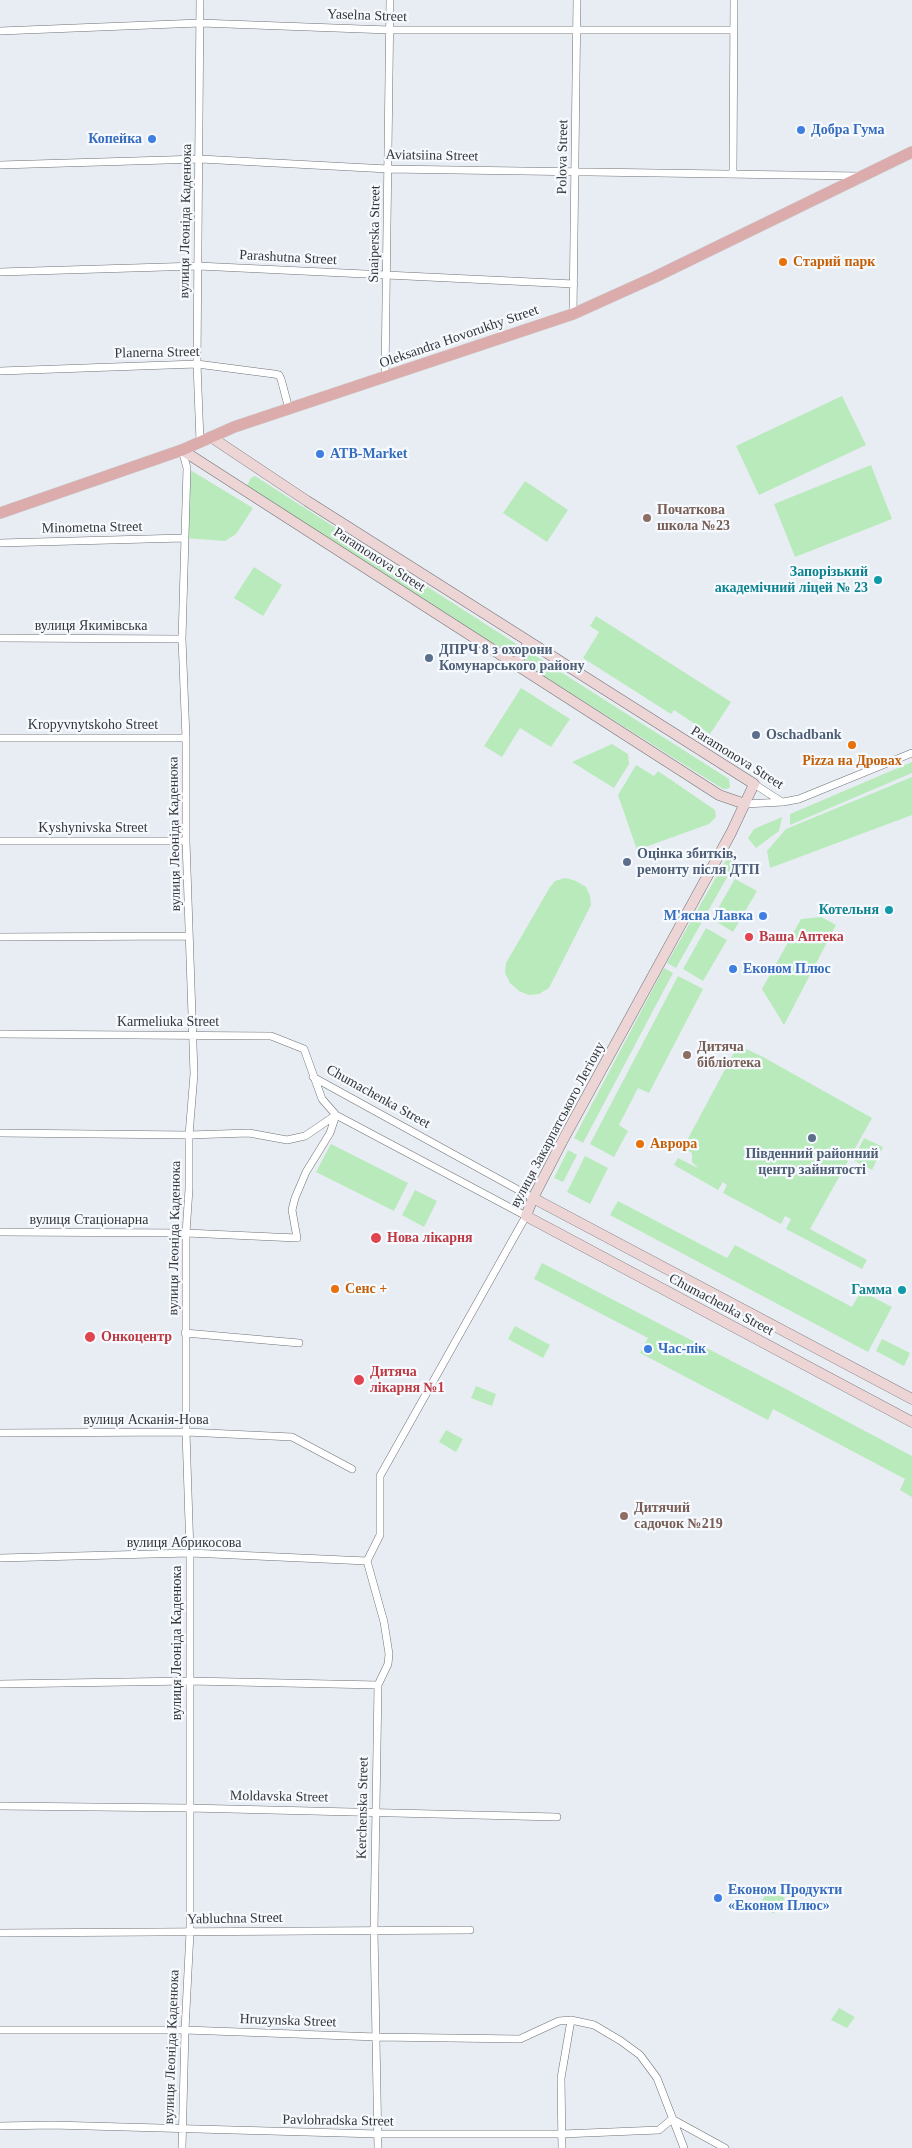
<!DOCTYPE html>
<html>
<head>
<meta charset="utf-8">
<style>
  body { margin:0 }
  canvas { display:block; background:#e8edf3 }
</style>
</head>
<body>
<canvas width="912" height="2148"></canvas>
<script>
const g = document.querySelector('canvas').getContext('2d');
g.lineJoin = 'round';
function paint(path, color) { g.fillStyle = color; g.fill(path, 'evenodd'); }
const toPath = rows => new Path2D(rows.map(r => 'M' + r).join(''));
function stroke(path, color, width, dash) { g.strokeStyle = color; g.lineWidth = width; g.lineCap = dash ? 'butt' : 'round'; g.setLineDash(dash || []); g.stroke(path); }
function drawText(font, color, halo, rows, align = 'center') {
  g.font = font + ' "Times New Roman",serif'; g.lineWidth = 4.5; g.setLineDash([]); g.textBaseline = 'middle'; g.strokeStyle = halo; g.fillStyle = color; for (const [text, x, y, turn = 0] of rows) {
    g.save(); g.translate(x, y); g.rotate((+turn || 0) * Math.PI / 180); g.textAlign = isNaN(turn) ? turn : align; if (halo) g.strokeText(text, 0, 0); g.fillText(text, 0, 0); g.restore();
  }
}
paint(toPath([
  [842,396,866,445,759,495,736,446],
  [871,465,892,519,795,557,774,504],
  [187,468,253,508,236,534,225,541,184,538],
  [255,476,515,643,518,647,516,652,512,655,507,653,247,486,251,478],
  [525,481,568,510,547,542,503,513],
  [254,567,282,585,263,616,234,598],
  [596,616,731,702,710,734,674,710,671,714,583,658,599,632,590,626],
  [531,653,729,779,730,787,727,789,723,789,523,663,523,659,528,654],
  [521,688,570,719,551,747,520,728,502,757,484,746],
  [612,744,628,754,629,764,614,788,572,762],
  [912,762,912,773,790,825,790,814],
  [636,765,654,776,658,771,715,810,716,817,709,824,637,850,618,795],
  [912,777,912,815,770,868,767,851,786,829],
  [782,817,779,831,756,848,748,838,754,829],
  [731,851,739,856,676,968,667,963],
  [565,878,576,881,586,887,590,896,591,905,549,988,539,994,529,995,519,991,510,983,505,973,506,963,550,887,555,881],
  [735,879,757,891,733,932,712,919],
  [821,917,836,925,784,1025,762,989,801,919],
  [706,928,727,940,703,981,683,969],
  [664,968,673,973,583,1143,574,1138],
  [678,976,703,989,649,1093,638,1088,619,1125,628,1131,614,1157,590,1144],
  [738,1045,763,1057,872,1118,810,1229,867,1260,862,1269,786,1229,791,1219,785,1216,781,1224,723,1193,727,1185,723,1182,718,1190,674,1165,678,1158,698,1168,692,1162,692,1153,683,1148],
  [864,1138,883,1147,872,1170,853,1160],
  [331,1144,408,1183,394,1211,316,1172],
  [568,1150,577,1155,563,1182,554,1178],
  [585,1156,608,1168,590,1204,567,1192],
  [415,1190,437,1201,424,1227,402,1215],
  [618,1201,727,1258,735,1245,852,1307,861,1291,892,1307,868,1352,610,1215],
  [542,1263,784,1388,912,1456,912,1497,900,1490,905,1479,773,1409,768,1420,640,1353,648,1338,534,1279],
  [515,1326,550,1345,543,1358,508,1339],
  [882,1339,910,1353,904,1366,876,1351],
  [476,1386,496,1394,492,1406,471,1398],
  [446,1430,463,1439,456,1452,439,1442],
  [769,1889,785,1898,774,1914,760,1904],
  [839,2008,855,2017,847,2028,831,2020]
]), '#b9eabc');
const street = toPath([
  [0,31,200,23,389,30,734,30],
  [0,165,200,159,388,169,859,176],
  [733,173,734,0],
  [0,272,198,266,574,284],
  [573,314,577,0],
  [0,371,197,364,274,374,279,375,281,379,289,409],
  [385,377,390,0],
  [200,441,197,364,200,0],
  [182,450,187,468,182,639,186,738,186,841,194,1074,189,1135,189,1189,186,1233,186,1432,190,1553,190,1932,185,2030,182,2148],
  [0,543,184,538],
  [0,638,182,639],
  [0,738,186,738],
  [754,784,782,802],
  [745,804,783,802,799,799,912,753],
  [0,841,186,841],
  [0,937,189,936],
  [0,1034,271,1036,304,1049,322,1099,336,1115,526,1216,380,1476,380,1535,367,1561,384,1622,389,1654,388,1664,378,1685,374,1930,378,2148],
  [313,1077,533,1198],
  [0,1133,189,1135,249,1133,287,1140,305,1136,336,1115],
  [0,1232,186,1233,297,1238,292,1210,295,1198,306,1172,330,1133,336,1115],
  [185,1333,299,1343],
  [0,1433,186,1432,292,1437,352,1469],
  [0,1558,190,1553,367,1561],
  [0,1684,190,1681,378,1685],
  [0,1806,189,1808,557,1817],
  [0,1933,470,1930],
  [0,2030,185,2030,377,2037,520,2039,559,2021,571,2020,594,2025,621,2041,640,2055,657,2078,684,2148],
  [672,2119,725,2148],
  [0,2126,52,2125,378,2134,562,2134,659,2130,672,2119],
  [562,2148,561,2078,571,2020]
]);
const secondary = toPath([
  [211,437,307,501,754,784,731,833,564,1138,533,1198,526,1216,912,1422],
  [182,450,719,795,745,804],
  [516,664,529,642],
  [533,1198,912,1399]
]);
const primary = toPath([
  [0,513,182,450,234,427,573,314,655,277,912,152]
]);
stroke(street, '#6e7277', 8);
stroke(secondary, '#6e7277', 11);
stroke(primary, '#cacbcc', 12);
stroke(street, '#fff', 7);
stroke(secondary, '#edd5d5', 10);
stroke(primary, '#dcacac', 11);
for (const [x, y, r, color] of [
  [801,130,5,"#3f7fe0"],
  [152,139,5,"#3f7fe0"],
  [783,262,5,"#e8710a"],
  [320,454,5,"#3f7fe0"],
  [647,518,5,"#8d6e63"],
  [878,580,5,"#0f9aa8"],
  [429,658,5,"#5c6f8a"],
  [756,735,5,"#5c6f8a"],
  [852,745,5,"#e8710a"],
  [627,862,5,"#5c6f8a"],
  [889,910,5,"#0f9aa8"],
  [763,916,5,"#3f7fe0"],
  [749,937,5,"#e0444e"],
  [733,969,5,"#3f7fe0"],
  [687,1055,5,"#8d6e63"],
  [812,1138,5,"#5c6f8a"],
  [640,1144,5,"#e8710a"],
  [376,1238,6,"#e0444e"],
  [335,1289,5,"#e8710a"],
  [902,1290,5,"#0f9aa8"],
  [90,1337,6,"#e0444e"],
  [648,1349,5,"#3f7fe0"],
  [359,1380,6,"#e0444e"],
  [624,1516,5,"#8d6e63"],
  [718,1898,5,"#3f7fe0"]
]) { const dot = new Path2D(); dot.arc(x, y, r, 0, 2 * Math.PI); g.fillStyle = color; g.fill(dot); stroke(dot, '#f6faff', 2); }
drawText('14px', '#353739', '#f6faff', [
  ["Yaselna Street",367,16,2],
  ["Aviatsiina Street",432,156,1],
  ["Polova Street",563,157,-89],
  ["вулиця Леоніда Каденюка",186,221,-89],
  ["Snaiperska Street",375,234,-89],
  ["Parashutna Street",288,258,3],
  ["Oleksandra Hovorukhy Street",459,337,-19],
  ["Planerna Street",157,353,-1],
  ["Minometna Street",92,528,-1],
  ["Paramonova Street",379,560,33],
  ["вулиця Якимівська",91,626],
  ["Kropyvnytskoho Street",93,725],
  ["Paramonova Street",737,758,32],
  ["Kyshynivska Street",93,828],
  ["вулиця Леоніда Каденюка",175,834,-91],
  ["Karmeliuka Street",168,1022],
  ["Chumachenka Street",378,1097,29],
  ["вулиця Закарпатського Легіону",558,1125,-62],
  ["вулиця Стаціонарна",89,1220],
  ["вулиця Леоніда Каденюка",175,1238,-89],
  ["Chumachenka Street",721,1305,28],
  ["вулиця Асканія-Нова",146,1420],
  ["вулиця Абрикосова",184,1543],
  ["вулиця Леоніда Каденюка",177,1643,-90],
  ["Moldavska Street",279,1797,1],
  ["Kerchenska Street",363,1808,-89],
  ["Yabluchna Street",235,1919,-1],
  ["Hruzynska Street",288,2021,2],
  ["вулиця Леоніда Каденюка",172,2047,-88],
  ["Pavlohradska Street",338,2121,1]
]);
drawText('bold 14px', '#366cbe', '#f6faff', [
  ["Добра Гума",811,130],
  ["Копейка",142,139,"right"],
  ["ATB-Market",330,454],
  ["М'ясна Лавка",753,916,"right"],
  ["Економ Плюс",743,969],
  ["Час-пік",658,1349],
  ["Економ Продукти",728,1890],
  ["«Економ Плюс»",728,1906]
], 'left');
drawText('bold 14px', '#c56008', '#f6faff', [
  ["Старий парк",793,262],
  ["Pizza на Дровах",852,761,"center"],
  ["Аврора",650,1144],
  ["Сенс +",345,1289]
], 'left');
drawText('bold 14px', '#785e54', '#f6faff', [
  ["Початкова",657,510],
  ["школа №23",657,526],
  ["Дитяча",697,1047],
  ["бібліотека",697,1063],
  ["Дитячий",634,1508],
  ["садочок №219",634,1524]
], 'left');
drawText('bold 14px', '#0d838f', '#f6faff', [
  ["Запорізький",868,572],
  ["академічний ліцей № 23",868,588],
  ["Котельня",879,910],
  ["Гамма",892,1290]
], 'right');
drawText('bold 14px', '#4e5e75', '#f6faff', [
  ["ДПРЧ 8 з охорони",439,650],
  ["Комунарського району",439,666],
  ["Oschadbank",766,735],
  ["Оцінка збитків,",637,854],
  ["ремонту після ДТП",637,870],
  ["Південний районний",812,1154,"center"],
  ["центр зайнятості",812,1170,"center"]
], 'left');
drawText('bold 14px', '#be3a42', '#f6faff', [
  ["Ваша Аптека",759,937],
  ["Нова лікарня",387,1238],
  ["Онкоцентр",101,1337],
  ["Дитяча",370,1372],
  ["лікарня №1",370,1388]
], 'left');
</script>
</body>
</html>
